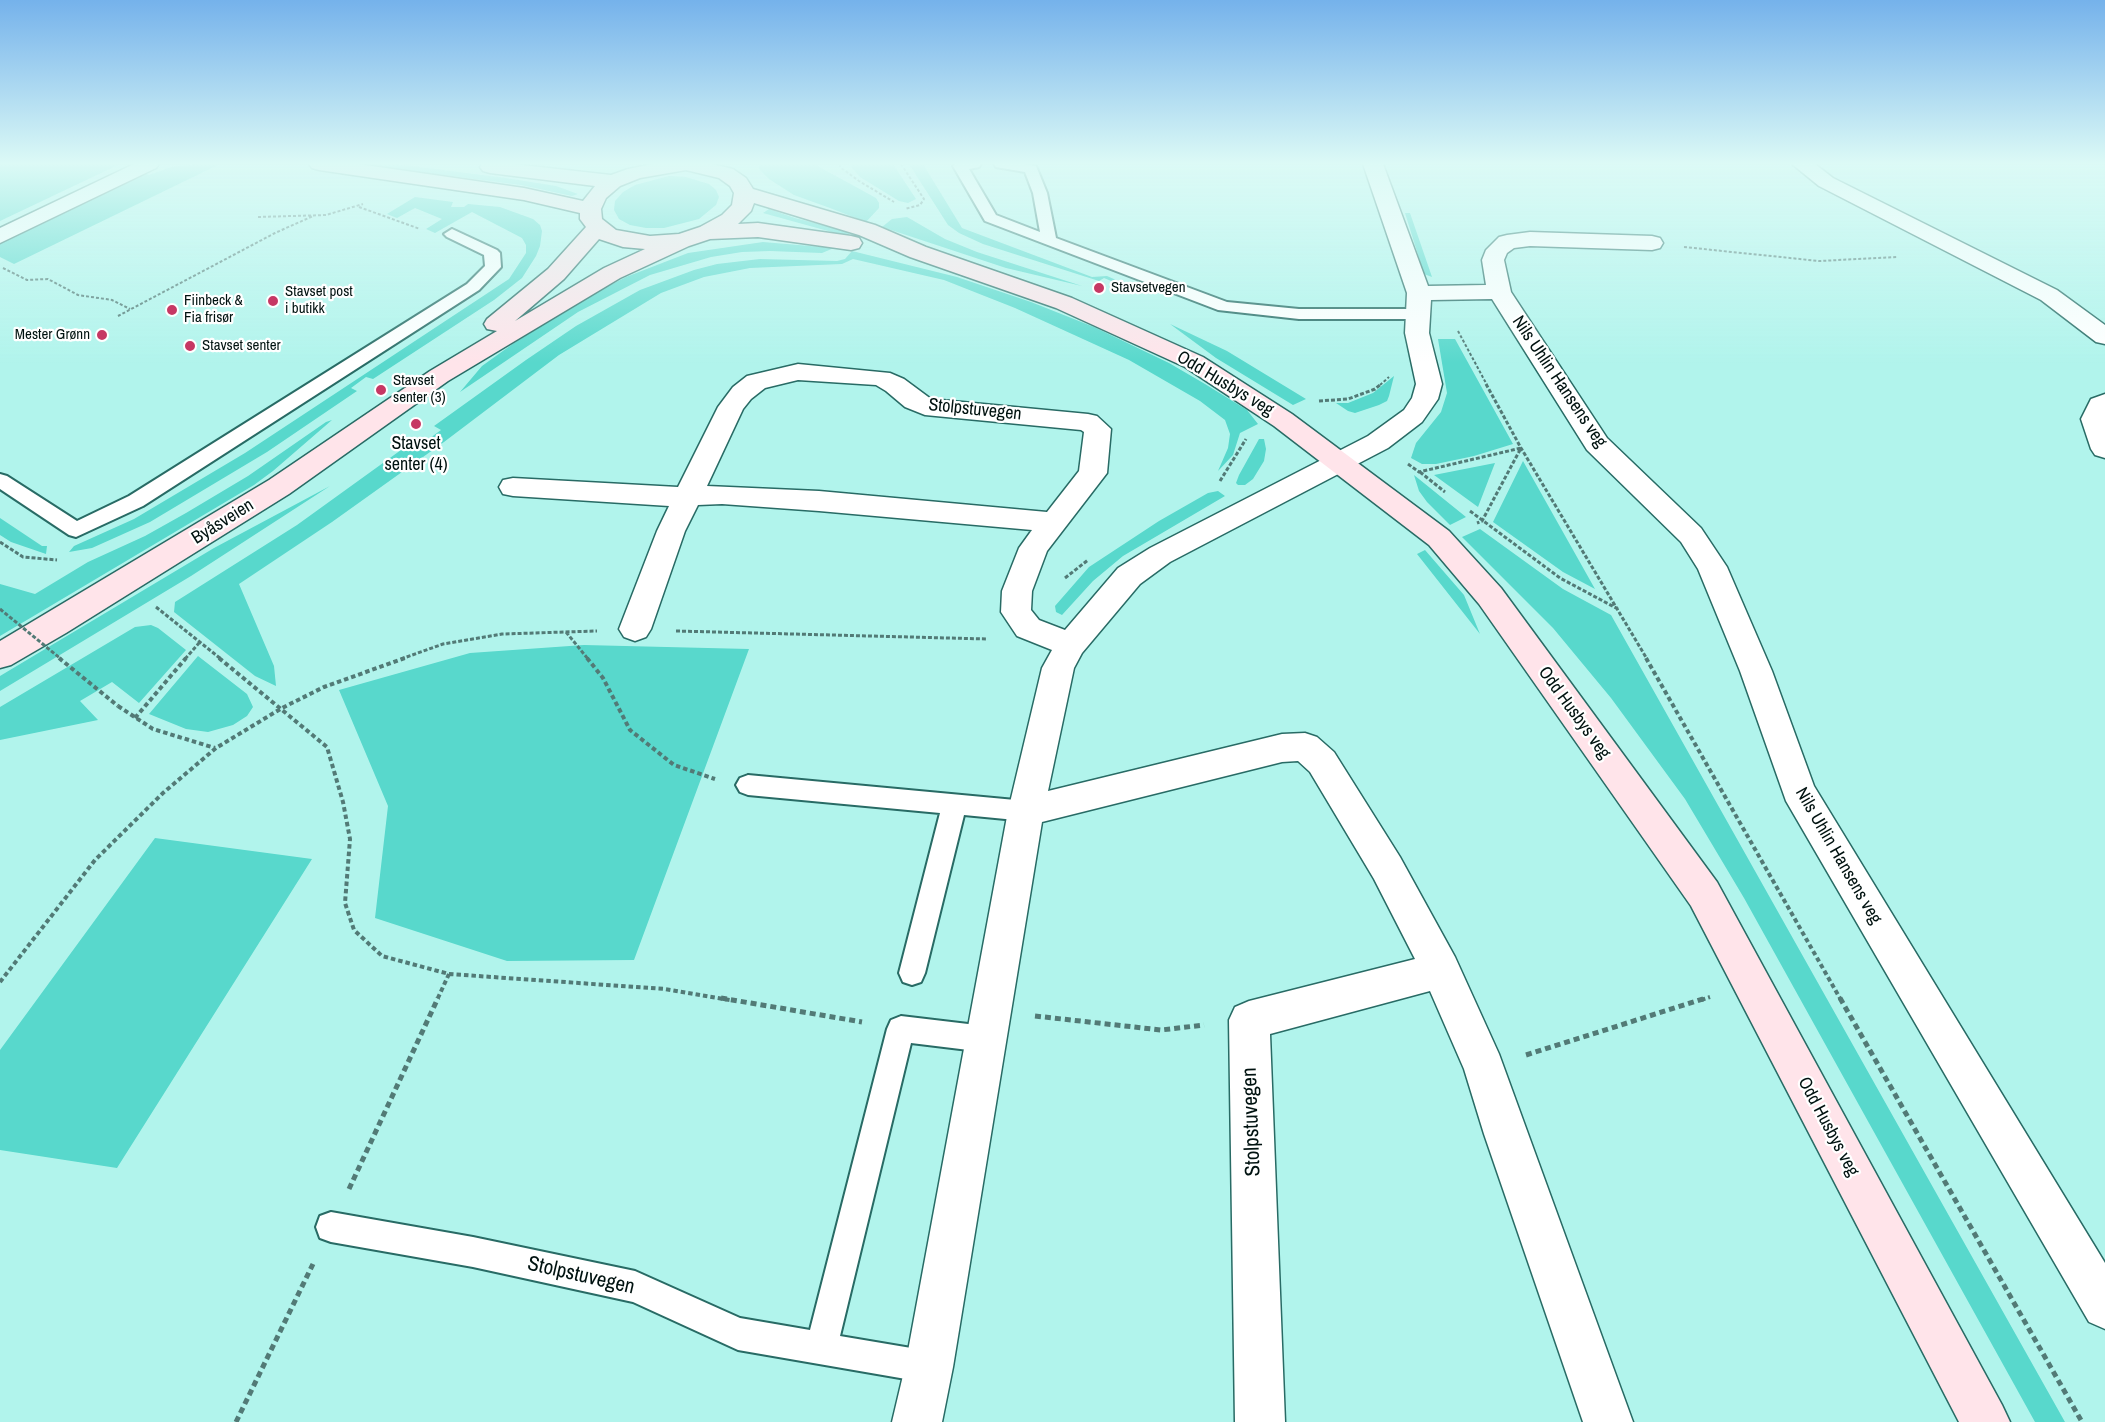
<!DOCTYPE html>
<html>
<head>
<meta charset="utf-8">
<style>
  body { margin:0 }
  canvas { display:block; background:#b1f4ec }
</style>
</head>
<body>
<canvas width="2105" height="1422"></canvas>
<script>
const g = document.querySelector('canvas').getContext('2d');
g.lineJoin = 'round';
function paint(path, color) { g.fillStyle = color; g.fill(path, 'evenodd'); }
const toPath = rows => new Path2D(rows.map(r => 'M' + r).join(''));
function stroke(path, color, width, dash) { g.strokeStyle = color; g.lineWidth = width; g.lineCap = dash ? 'butt' : 'round'; g.setLineDash(dash || []); g.stroke(path); }
function drawText(font, color, halo, rows, align = 'center') {
  g.font = font + ' "Archivo Narrow",sans-serif'; g.lineWidth = 4.5; g.setLineDash([]); g.textBaseline = 'middle'; g.strokeStyle = halo; g.fillStyle = color; for (const [text, x, y, turn = 0] of rows) {
    g.save(); g.translate(x, y); g.rotate((+turn || 0) * Math.PI / 180); g.textAlign = isNaN(turn) ? turn : align; if (halo) g.strokeText(text, 0, 0); g.fillText(text, 0, 0); g.restore();
  }
}
paint(toPath([
  [0,164,120,164,0,221],
  [195,164,220,164,14,264,0,257,0,243,142,172,149,175,171,167],
  [358,164,396,164,506,178,556,186,578,194,572,196,521,185],
  [759,164,814,164,876,198,879,203,879,208,866,222,830,208,794,195,769,179,759,169],
  [849,164,893,164,916,199,908,203,899,201,860,177],
  [909,164,923,164,962,228,1092,277,1107,276,1123,283,1131,294,1111,286,1116,283,1104,278,1099,281,983,244,959,233,948,225],
  [669,176,686,177,709,184,716,190,719,197,716,205,699,219,664,228,646,228,630,225,619,219,614,210,615,201,623,192,635,185],
  [415,197,453,202,451,207,464,207,468,204,500,207,533,219,540,225,542,231,540,246,536,256,522,278,494,300,373,379,366,377,351,388,357,391,267,452,150,522,92,548,69,552,74,546,134,519,245,453,509,279,526,253,526,245,522,238,472,212,435,233,426,229,442,219,415,208,397,218,387,214],
  [769,209,795,218,851,232,846,236,763,213],
  [1405,213,1410,213,1432,277,1424,274],
  [907,217,945,239,977,252,1082,286,1006,268,882,227,892,219],
  [763,242,834,248,822,253,770,251,742,252,711,257,650,275,578,312,460,392,482,366,514,343,593,294,626,277,688,253],
  [852,251,957,277,1031,302,1094,327,1169,363,1205,384,1247,410,1258,424,1240,433,1233,455,1218,471,1228,448,1230,434,1225,420,1200,401,1129,360,1015,308,944,280,853,259,842,264,750,268,704,277,661,293,559,355,444,442,332,522,239,584,274,666,276,686,255,676,174,612,175,602,297,525,419,437,426,441,441,430,434,426,526,360,576,326,640,290,694,270,717,264,760,259,837,261,845,259],
  [1170,324,1227,351,1306,399,1293,405,1216,358],
  [1438,339,1455,339,1513,444,1474,456,1436,464,1422,464,1411,458,1416,443,1441,412,1447,393],
  [1394,376,1389,396,1387,401,1379,405,1355,413,1348,411,1336,403,1348,403,1373,393],
  [332,420,273,471,254,485,0,636,0,584,35,594,88,562,145,536,186,513,248,476,326,422],
  [1259,439,1264,439,1266,449,1264,461,1253,479,1245,485,1238,485,1236,483,1239,475],
  [1523,461,1595,589,1563,572,1493,522],
  [1495,463,1478,507,1434,475],
  [1414,475,1466,517,1450,525,1427,502,1419,491],
  [330,486,191,576,0,691,0,676,214,548],
  [1218,491,1225,496,1123,556,1093,581,1062,615,1056,612,1055,606,1089,567,1159,521,1208,493],
  [0,518,42,546,47,546,46,554,11,542,0,535],
  [1480,529,1563,589,1611,615,2065,1422,2035,1422,1744,898,1685,799,1611,698,1553,628,1462,537],
  [1425,550,1464,595,1480,634,1417,554],
  [151,625,158,628,186,650,139,703,112,682,80,701,98,720,0,740,0,707,135,627],
  [584,645,749,649,634,960,507,961,375,918,388,806,339,690,470,653],
  [198,656,247,694,253,707,247,716,233,725,208,732,186,729,149,714],
  [155,838,312,859,117,1168,0,1150,0,1050]
]), '#58d8cc');
const lane = toPath([
  [955,164,981,164,979,167,969,169,996,215,1040,232,1033,193,1025,172,996,167,994,164,1024,164,1036,166,1047,193,1056,238,1227,302,1299,309,1416,309,1424,314,1416,319,1299,319,1218,310,985,221,953,166,955,164],
  [452,229,497,250,500,253,501,267,479,290,143,506,76,537,69,535,0,489,0,474,7,476,77,521,129,496,467,284,485,266,484,255,447,237,444,234,452,229],
  [748,775,1026,801,1034,804,1038,811,1034,818,1026,821,964,815,925,973,921,982,912,985,903,982,899,973,940,813,748,795,740,792,736,785,740,778,748,775],
  [901,1016,985,1026,995,1030,999,1039,995,1048,985,1052,911,1043,840,1336,929,1351,941,1355,945,1367,941,1379,929,1383,738,1350,633,1302,473,1267,331,1242,320,1238,316,1227,320,1216,331,1212,473,1237,635,1271,740,1318,810,1330,887,1029,891,1020,901,1016]
]);
const street = toPath([
  [134,164,159,164,156,168,0,243,0,228,134,164],
  [1363,164,1383,164,1428,286,1486,285,1482,260,1486,250,1499,237,1507,235,1530,232,1652,236,1660,238,1663,243,1660,248,1652,250,1530,246,1514,248,1507,253,1504,260,1511,292,1607,438,1701,528,1727,567,1772,671,1814,786,2105,1263,2105,1329,2089,1322,1786,801,1740,671,1698,569,1681,542,1587,450,1492,299,1431,300,1429,333,1442,384,1438,399,1422,422,1388,448,1170,562,1140,584,1082,653,1074,668,1048,791,1282,734,1305,733,1317,737,1334,752,1400,857,1455,957,1499,1054,1633,1422,1583,1422,1484,1134,1464,1069,1430,991,1270,1034,1285,1422,1235,1422,1229,1020,1235,1007,1249,1001,1415,959,1374,879,1310,772,1298,761,1282,762,1042,822,953,1367,942,1422,892,1422,905,1367,1008,811,1042,668,1052,650,1017,636,1001,612,1002,591,1019,548,1032,530,819,511,722,504,698,505,685,531,651,629,646,637,635,641,624,637,619,629,657,531,669,506,513,496,503,494,499,487,503,480,513,478,678,487,718,407,733,387,747,376,798,364,890,373,904,379,931,399,1088,414,1097,416,1111,429,1107,473,1047,551,1032,591,1031,610,1039,620,1065,630,1118,568,1150,548,1368,436,1404,410,1412,398,1416,384,1405,333,1407,293,1363,164],
  [798,380,876,385,886,391,905,407,925,415,1081,430,1084,432,1079,471,1047,512,819,491,707,486,743,409,751,399,765,388,798,380],
  [1792,164,1815,164,1833,178,2057,290,2105,325,2105,344,2096,342,2041,300,1819,186,1792,164],
  [2105,394,2105,458,2095,455,2091,449,2081,419,2091,399,2105,394]
]);
const secondary = toPath([
  [309,164,358,164,524,188,583,201,595,186,490,173,483,171,480,167,482,164,513,164,611,175,628,169,653,164,712,164,733,169,746,178,753,189,875,225,926,247,1072,298,1203,357,1292,414,1449,531,1501,588,1717,882,2002,1405,2010,1422,1959,1422,1691,906,1479,604,1429,545,1274,426,1185,367,1056,308,910,257,859,235,754,203,751,211,738,224,758,223,851,236,859,238,862,243,859,248,851,250,758,237,710,239,689,246,620,278,448,381,289,494,66,633,11,665,0,668,0,641,269,480,430,371,497,331,487,329,484,324,487,319,548,269,586,227,580,219,580,213,524,200,319,170,312,168,309,164],
  [686,170,719,178,730,186,734,193,732,205,722,215,700,227,679,234,650,236,616,230,602,219,601,209,606,198,620,186,640,178,686,170],
  [599,239,623,247,645,249,604,268,515,321,564,279,599,239]
]);
stroke(lane, '#286b65', 4);
stroke(street, '#286b65', 3);
stroke(secondary, '#286b65', 3);
stroke(toPath([
  [840,164,840,167,859,181,894,202],
  [901,164,924,199,920,205,905,209],
  [359,207,420,229],
  [258,217,326,215,363,204],
  [1684,247,1819,261,1898,257],
  [3,268,27,280,48,279,78,295,112,300,130,309],
  [118,316,275,233,313,216],
  [1458,331,1487,385],
  [1380,385,1389,377]
]), '#527a76', 2, [3, 2]);
stroke(toPath([
  [1486,384,1521,448,1647,659],
  [1319,401,1348,399,1375,389,1381,384],
  [1408,464,1419,472,1521,448,1482,521,1477,523],
  [1420,472,1445,492],
  [1220,481,1246,439],
  [1470,511,1560,578,1618,609],
  [0,542,23,557,57,560],
  [1065,578,1088,560],
  [156,607,221,659],
  [676,631,987,639],
  [566,632,588,659],
  [185,659,199,643],
  [401,659,443,644,502,634,597,631]
]), '#527a76', 3, [4, 2]);
stroke(toPath([
  [219,658,327,747,343,802,350,839,345,903,354,930,382,956,449,974,437,1000],
  [587,658,603,678,630,730,674,765,715,779],
  [1646,658,1841,1000],
  [118,706,153,729,215,748],
  [135,718,186,658],
  [449,974,665,989,730,1000],
  [0,982,95,860,163,793,216,748,282,708,324,687,405,658],
  [1701,1000,1710,997]
]), '#527a76', 4, [4.5, 3]);
stroke(toPath([
  [721,998,862,1022],
  [1840,998,2082,1422],
  [1035,1016,1161,1030,1204,1025],
  [1526,1055,1706,998],
  [349,1189,438,998],
  [236,1422,313,1264]
]), '#527a76', 5, [6, 4]);
paint(lane, '#fff');
paint(street, '#fff');
paint(secondary, '#ffe4ea');
stroke(toPath([
  [0,609,61,659]
]), '#527a76', 3, [4, 2]);
stroke(toPath([
  [59,658,118,706]
]), '#527a76', 4, [4.5, 3]);
const sky = g.createLinearGradient(0, 0, 0, 363);
sky.addColorStop(0, '#75b2eb');
sky.addColorStop(0.45, '#dcfaf6');
sky.addColorStop(1, '#dcfaf600');
g.fillStyle = sky;
g.fillRect(0, 0, 2105, 363);
for (const [x, y, r, color] of [
  [1099,288,6,"#c63864"],
  [273,301,6,"#c63864"],
  [172,310,6,"#c63864"],
  [102,335,6,"#c63864"],
  [190,346,6,"#c63864"],
  [381,390,6,"#c63864"],
  [416,424,6,"#c63864"]
]) { const dot = new Path2D(); dot.arc(x, y, r, 0, 2 * Math.PI); g.fillStyle = color; g.fill(dot); stroke(dot, '#fff', 2); }
drawText('15px', '#001210', '#fff', [
  ["Stavsetvegen",1111,288],
  ["Stavset post",285,292],
  ["i butikk",285,309],
  ["Fiinbeck &",184,301],
  ["Fia frisør",184,318],
  ["Mester Grønn",90,335,"right"],
  ["Stavset senter",202,346],
  ["Stavset",393,381],
  ["senter (3)",393,398]
], 'left');
drawText('18px', '#001210', '#fff', [
  ["Nils Uhlin Hansens veg",1559,382,56],
  ["Odd Husbys veg",1225,384,31],
  ["Stolpstuvegen",975,410,6],
  ["Byåsveien",223,522,-32],
  ["Odd Husbys veg",1574,713,54],
  ["Nils Uhlin Hansens veg",1838,856,60],
  ["Odd Husbys veg",1828,1127,62]
]);
drawText('18px', '#001210', '#fff', [
  ["Stavset",416,444],
  ["senter (4)",416,465]
]);
drawText('21px', '#001210', '#fff', [
  ["Stolpstuvegen",1252,1122,-92],
  ["Stolpstuvegen",581,1276,13]
]);
</script>
</body>
</html>
